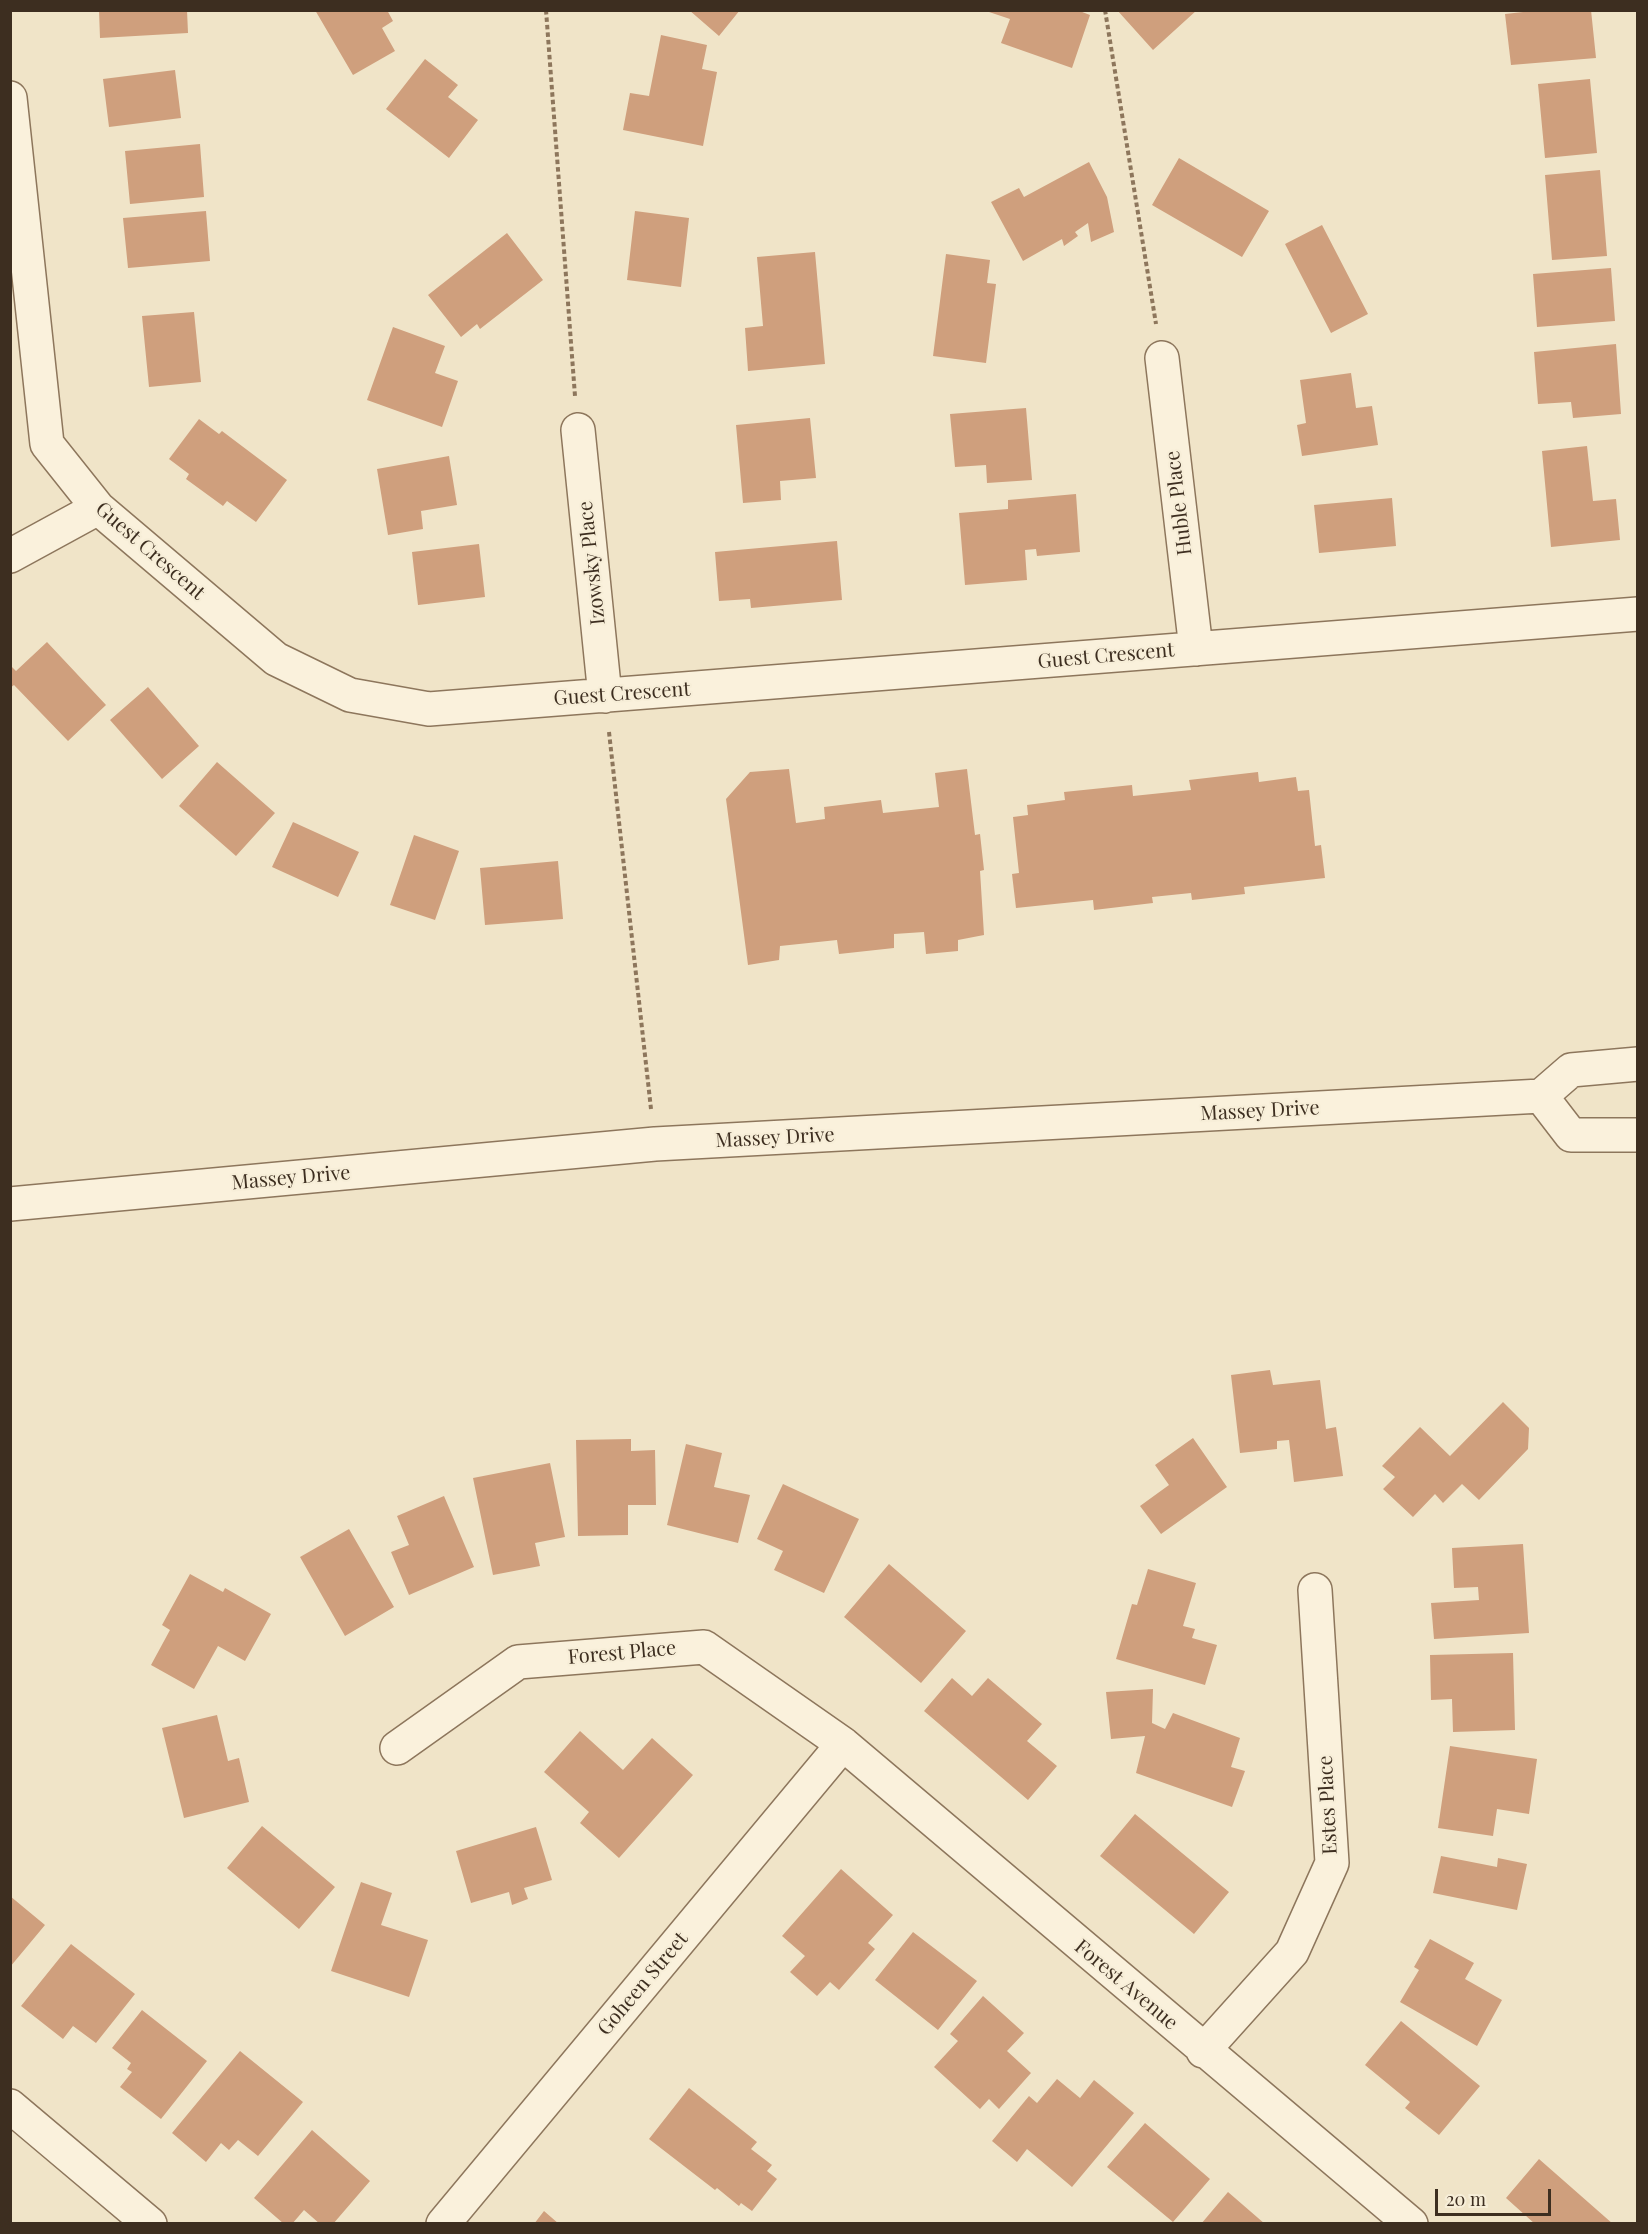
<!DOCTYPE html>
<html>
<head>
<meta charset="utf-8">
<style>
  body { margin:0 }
  #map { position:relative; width:1648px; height:2234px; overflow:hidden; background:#f0e4c8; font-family:"Playfair Display",serif }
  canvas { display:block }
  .frame { position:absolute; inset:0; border:12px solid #3d2e20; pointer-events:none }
  .scale { position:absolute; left:1435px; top:2189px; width:116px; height:27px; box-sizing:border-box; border:3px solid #3d2e20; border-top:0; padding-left:8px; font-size:18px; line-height:21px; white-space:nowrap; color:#3d2e20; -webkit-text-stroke:4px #f7eed8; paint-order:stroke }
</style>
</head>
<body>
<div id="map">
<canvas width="1648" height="2234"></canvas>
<div class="frame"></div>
<div class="scale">20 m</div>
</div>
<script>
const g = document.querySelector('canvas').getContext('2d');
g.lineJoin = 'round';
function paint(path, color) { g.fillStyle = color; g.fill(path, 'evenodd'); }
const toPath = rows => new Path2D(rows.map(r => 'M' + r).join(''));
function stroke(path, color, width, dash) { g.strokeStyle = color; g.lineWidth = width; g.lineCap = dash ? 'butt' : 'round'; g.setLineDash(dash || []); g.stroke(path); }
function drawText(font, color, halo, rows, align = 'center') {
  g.font = font + ' "Playfair Display",serif'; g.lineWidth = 4.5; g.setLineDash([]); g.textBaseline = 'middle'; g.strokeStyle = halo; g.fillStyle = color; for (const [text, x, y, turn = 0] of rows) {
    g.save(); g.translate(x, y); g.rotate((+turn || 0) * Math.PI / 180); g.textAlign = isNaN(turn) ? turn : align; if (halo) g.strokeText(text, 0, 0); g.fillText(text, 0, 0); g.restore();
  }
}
paint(toPath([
  [99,10,187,10,188,33,100,38],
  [315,10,387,10,393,21,382,28,395,51,353,75],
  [689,10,740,10,719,36],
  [1077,10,1090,15,1072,68,1001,43,1010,19,986,11],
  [1117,10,1197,10,1153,50],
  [1541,10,1591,10,1596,58,1511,65,1505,14],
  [661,35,707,45,702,69,717,72,703,146,623,130,630,93,649,96],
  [425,59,458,85,448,97,478,120,449,158,386,109],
  [175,70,181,118,109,127,103,79],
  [1590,79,1597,153,1545,158,1538,84],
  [200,144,204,197,130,204,125,151],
  [1179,158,1269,211,1242,257,1152,205],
  [1089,162,1107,197,1114,232,1091,242,1088,223,1075,232,1078,236,1064,246,1062,239,1023,261,991,202,1019,188,1024,197],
  [1600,170,1607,256,1552,260,1545,175],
  [206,211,210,261,128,268,123,218],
  [635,211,689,218,681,287,627,280],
  [1322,225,1368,314,1331,333,1285,244],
  [507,233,543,280,480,329,477,324,461,337,428,295],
  [815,252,825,364,748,371,745,328,763,326,757,257],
  [946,254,990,260,987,283,996,284,986,363,933,356],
  [1611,268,1615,321,1537,327,1533,274],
  [194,312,201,382,149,387,142,316],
  [393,327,445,346,435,373,458,381,442,427,367,400],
  [1616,344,1621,414,1573,418,1571,402,1538,404,1534,352],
  [1351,373,1356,408,1372,406,1378,445,1302,456,1297,425,1306,423,1300,380],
  [1026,408,1032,480,987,483,986,465,955,467,950,414],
  [810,418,816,478,780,481,781,500,743,503,736,425],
  [199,419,219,434,222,431,287,480,256,522,227,501,223,506,186,479,189,474,169,459],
  [1587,446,1593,501,1616,499,1620,540,1551,547,1542,451],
  [449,456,457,505,421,511,423,529,388,535,377,469],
  [1076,494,1080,552,1037,556,1036,549,1025,550,1027,580,965,585,959,513,1008,509,1008,500],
  [1392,498,1396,546,1319,553,1314,505],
  [837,541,842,600,751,608,750,599,719,601,715,552],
  [479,544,485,597,418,605,412,552],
  [47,642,106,705,68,741,14,685,10,688,10,665,16,671],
  [148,687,199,746,162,779,110,720],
  [217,762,275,813,236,856,179,806],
  [789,769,796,823,825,819,824,807,881,800,883,813,939,807,935,773,967,769,975,835,980,834,984,870,980,871,984,935,958,940,958,951,926,954,924,932,894,934,894,948,839,954,837,940,780,946,779,960,748,965,726,799,750,772],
  [1258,772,1259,782,1296,777,1298,791,1309,790,1315,846,1321,845,1325,878,1244,887,1245,894,1192,900,1191,893,1152,897,1153,903,1094,910,1093,900,1016,908,1012,874,1019,873,1013,817,1028,815,1027,805,1065,800,1064,792,1132,785,1133,796,1191,790,1189,780],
  [293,822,359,852,338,897,272,867],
  [414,835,459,851,435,920,390,905],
  [558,861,563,919,485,925,480,868],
  [1270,1370,1273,1385,1320,1380,1326,1429,1336,1427,1343,1476,1294,1482,1289,1440,1277,1441,1277,1449,1240,1453,1231,1375],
  [1503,1402,1529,1428,1528,1449,1479,1500,1462,1484,1443,1503,1435,1494,1413,1517,1383,1489,1395,1477,1382,1466,1420,1427,1450,1456],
  [1193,1438,1227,1487,1161,1534,1140,1506,1169,1485,1155,1465],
  [631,1439,631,1451,655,1450,656,1505,628,1505,628,1535,578,1536,576,1440],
  [686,1444,722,1453,714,1487,750,1495,738,1543,667,1525],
  [550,1463,565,1537,535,1543,540,1566,493,1575,473,1478],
  [783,1484,859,1519,824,1593,774,1570,783,1551,757,1539],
  [444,1496,474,1567,409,1595,391,1552,409,1545,397,1516],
  [349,1529,394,1607,345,1636,300,1557],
  [1523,1544,1529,1633,1434,1639,1431,1603,1479,1600,1478,1587,1454,1588,1452,1548],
  [889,1564,966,1631,921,1683,844,1617],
  [1148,1569,1196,1583,1183,1626,1195,1629,1192,1638,1217,1645,1205,1685,1116,1659,1132,1604,1137,1605],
  [190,1574,223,1592,225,1588,271,1614,245,1661,218,1646,194,1689,151,1665,170,1630,162,1625],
  [1513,1653,1515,1730,1453,1732,1452,1699,1431,1700,1430,1655],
  [952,1678,972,1696,988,1678,1042,1724,1027,1741,1057,1766,1028,1800,924,1711],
  [1153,1689,1152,1723,1165,1729,1173,1713,1240,1738,1231,1767,1245,1771,1232,1807,1136,1773,1145,1736,1111,1739,1106,1692],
  [217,1715,228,1761,239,1758,249,1802,184,1818,162,1728],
  [580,1731,623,1770,652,1738,693,1775,619,1858,580,1823,589,1812,544,1772],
  [1450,1746,1537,1759,1529,1814,1497,1809,1493,1836,1438,1828],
  [1135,1814,1229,1892,1194,1934,1100,1856],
  [262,1826,335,1887,299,1929,227,1868],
  [536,1827,552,1880,524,1888,528,1899,512,1905,509,1892,471,1903,456,1851],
  [1441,1856,1497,1867,1498,1858,1527,1864,1517,1910,1433,1893],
  [841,1869,893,1915,868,1943,875,1949,839,1990,830,1982,817,1996,790,1972,805,1956,782,1936],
  [361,1882,392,1893,381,1925,428,1940,409,1997,331,1971],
  [10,1896,45,1925,10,1967],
  [913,1932,977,1981,938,2030,875,1980],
  [1430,1939,1474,1963,1465,1979,1502,2000,1477,2046,1400,2002,1419,1970,1414,1967],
  [71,1944,135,1994,96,2043,73,2026,63,2039,21,2006],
  [983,1996,1024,2033,1007,2051,1031,2073,999,2109,989,2099,980,2109,934,2067,958,2041,950,2034],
  [142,2010,207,2061,161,2119,120,2087,132,2072,127,2069,131,2063,112,2048],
  [1401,2021,1480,2086,1439,2135,1405,2108,1410,2102,1365,2065],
  [240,2051,303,2102,258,2156,238,2140,229,2150,221,2143,206,2162,172,2133],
  [1057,2079,1080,2098,1094,2080,1134,2113,1072,2187,1027,2149,1017,2162,992,2141,1029,2096,1037,2103],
  [689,2088,757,2142,751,2149,772,2165,767,2171,777,2179,752,2211,741,2203,739,2206,717,2188,715,2190,649,2139],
  [1145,2123,1210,2179,1173,2222,1107,2167],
  [312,2130,370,2181,333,2224,320,2224,304,2210,292,2224,284,2224,254,2198],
  [1539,2159,1613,2224,1535,2224,1506,2198],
  [1228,2192,1265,2224,1201,2224],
  [544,2211,559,2224,534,2224]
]), '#cf9f7d');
const minor = toPath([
  [10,98,47,444,98,508,276,659,350,695,429,709,1638,614],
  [1162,358,1196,649],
  [578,430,605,696],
  [10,556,98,508],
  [1541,1096,1571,1135,1638,1135],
  [10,1204,655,1144,1541,1096,1571,1070,1638,1064],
  [397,1748,518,1662,704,1647,843,1744,1411,2224],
  [1203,2051,1292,1952,1332,1863,1315,1590],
  [10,2106,150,2224],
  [443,2224,843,1744]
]);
stroke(minor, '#8d765c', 36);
stroke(toPath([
  [546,10,575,396],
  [1105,10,1156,324],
  [609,732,651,1109]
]), '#8d765c', 4, [4.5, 3]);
stroke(minor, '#faf1dc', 33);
drawText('20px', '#3d2e20', '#f7eed8', [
  ["Huble Place",1179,503,-97],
  ["Guest Crescent",150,551,41],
  ["Izowsky Place",592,563,-96],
  ["Guest Crescent",1106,656,-5],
  ["Guest Crescent",622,694,-4],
  ["Massey Drive",1260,1111,-3],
  ["Massey Drive",775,1138,-3],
  ["Massey Drive",291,1178,-5],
  ["Forest Place",622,1653,-5],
  ["Estes Place",1328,1805,-93],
  ["Goheen Street",643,1984,-50],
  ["Forest Avenue",1126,1985,40]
]);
</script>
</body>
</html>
